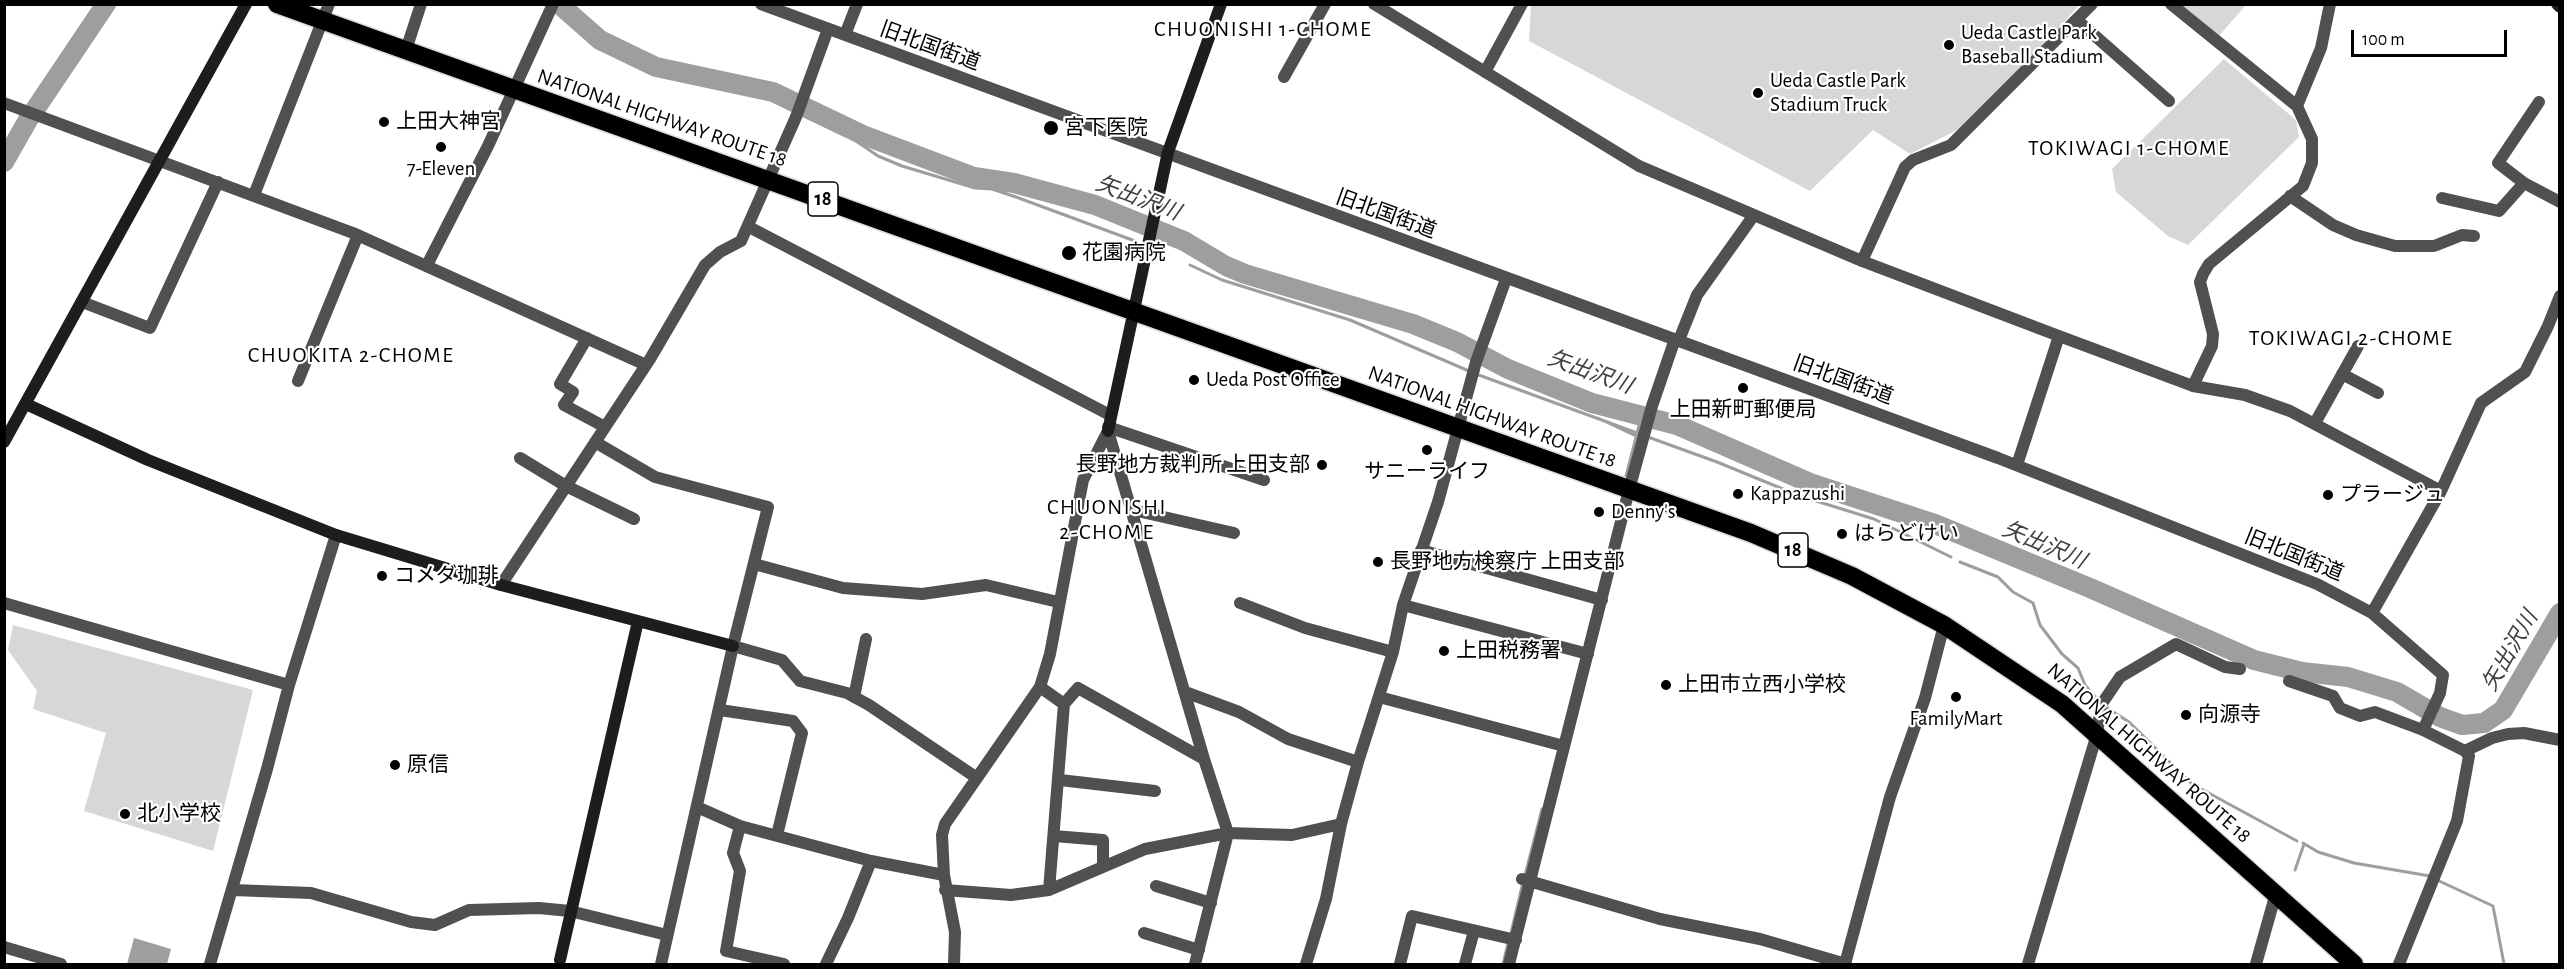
<!DOCTYPE html>
<html>
<head>
<meta charset="utf-8">
<style>
  body { margin:0 }
  #map { position:relative; width:2564px; height:969px; overflow:hidden; background:#fff; font-family:"Alegreya Sans",sans-serif }
  canvas { display:block }
  .frame { position:absolute; inset:0; border:6px solid #000; pointer-events:none }
  .scale { position:absolute; left:2351px; top:30px; width:156px; height:27px; box-sizing:border-box; border:3px solid #000; border-top:0; padding-left:8px; font-size:18px; line-height:21px; white-space:nowrap; color:#000; -webkit-text-stroke:4px #fff; paint-order:stroke }
</style>
</head>
<body>
<div id="map">
<canvas width="2564" height="969"></canvas>
<div class="frame"></div>
<div class="scale">100 m</div>
</div>
<script>
const g = document.querySelector('canvas').getContext('2d');
g.lineJoin = 'round';
function paint(path, color) { g.fillStyle = color; g.fill(path, 'evenodd'); }
const toPath = rows => new Path2D(rows.map(r => 'M' + r).join(''));
function stroke(path, color, width, dash) { g.strokeStyle = color; g.lineWidth = width; g.lineCap = dash ? 'butt' : 'round'; g.setLineDash(dash || []); g.stroke(path); }
function drawText(font, color, halo, rows, align = 'center') {
  g.font = font + ' "Alegreya Sans","Noto Sans JP",sans-serif'; g.lineWidth = 4.5; g.setLineDash([]); g.textBaseline = 'middle'; g.strokeStyle = halo; g.fillStyle = color; for (const [text, x, y, turn = 0] of rows) {
    g.save(); g.translate(x, y); g.rotate((+turn || 0) * Math.PI / 180); g.textAlign = isNaN(turn) ? turn : align; if (halo) g.strokeText(text, 0, 0); g.fillText(text, 0, 0); g.restore();
  }
}
paint(toPath([
  [1531,5,2079,5,1995,101,1959,129,1910,154,1873,130,1810,191,1529,41],
  [2176,5,2246,5,2217,38],
  [2224,59,2296,120,2299,137,2188,245,2168,236,2116,192,2112,169],
  [13,625,253,690,213,851,84,811,106,733,33,709,37,691,8,650]
]), '#d7d7d7');
paint(toPath([
  [134,938,171,949,167,964,127,964]
]), '#9e9e9e');
stroke(toPath([
  [853,130,856,141,878,156,902,166,975,188,992,189,1016,197,1135,241],
  [1190,265,1222,280,1350,320,1469,371],
  [1476,374,1640,434],
  [1598,418,1636,436],
  [1648,437,1717,462,1800,496,1874,519,1951,557],
  [1626,476,1642,414],
  [1960,562,1998,577,2013,592,2033,603,2040,625,2062,654,2078,668,2085,685,2098,700],
  [2106,707,2129,722,2192,784,2297,841],
  [2303,843,2318,852,2354,863,2430,876],
  [2295,870,2304,844],
  [1525,875,1542,809],
  [2437,880,2493,906,2504,964],
  [1510,937,1523,882],
  [1503,964,1508,943]
]), '#9e9e9e', 3);
stroke(toPath([
  [559,4,600,40,656,67,773,92,863,135,974,177,1014,183,1095,205,1184,241,1226,266,1245,274,1413,324,1457,342,1508,369,1592,403,1677,425,1810,483,1935,524,2090,588,2254,660,2302,672,2348,677,2397,692,2440,717,2462,725,2484,723,2503,710,2560,613],
  [4,162,28,120,106,4]
]), '#9e9e9e', 20);
const highway = toPath([
  [277,4,1751,533,1852,576,1944,625,2062,704,2354,964]
]);
stroke(highway, '#dbdbdb', 21);
stroke(toPath([
  [761,4,1998,458,2317,584,2372,613,2443,675,2440,693,2423,730],
  [1374,4,1639,166,1862,261,2059,336,2193,386,2245,395,2290,411,2441,491],
  [2171,4,2297,106,2312,139,2312,163,2303,186,2209,264,2203,274,2200,282,2213,334,2212,346,2193,386],
  [2077,20,2169,101],
  [845,35,857,4],
  [406,50,421,4],
  [1485,72,1522,4],
  [1284,77,1325,4],
  [2539,102,2498,163,2524,183,2560,202],
  [4,103,353,233,646,365],
  [2297,106,2321,48,2330,4],
  [254,195,329,4],
  [2290,196,2333,225,2356,235,2395,246,2434,246,2462,235,2474,236],
  [2442,198,2499,211,2524,183],
  [749,227,1110,415],
  [1862,261,1905,167,1913,160,1951,145,2092,4],
  [427,265,488,146,553,4],
  [82,302,150,328,218,182],
  [587,338,560,384,573,392,564,405,605,427],
  [1679,340,1697,295,1754,215],
  [2342,374,2378,393],
  [298,381,358,235],
  [2315,423,2358,346],
  [1108,427,1264,480],
  [1108,431,1204,759,1228,833,1195,964],
  [595,442,655,477,768,507,733,646,661,964],
  [520,458,566,486,634,519],
  [2017,465,2059,336],
  [1133,510,1234,533],
  [1421,550,1602,600],
  [754,564,843,588,922,594,986,585,1058,602],
  [501,585,650,359,705,265,720,252,741,241,796,117,828,29],
  [4,603,289,685],
  [1240,603,1305,628,1393,652],
  [1403,605,1588,654],
  [2372,613,2441,491,2481,403,2525,372,2548,326,2560,296],
  [733,646,782,660,800,681,847,693,869,705,977,778],
  [2289,681,2333,696,2340,708,2360,716,2375,712,2423,730,2465,751,2469,756,2457,821,2399,964],
  [1040,687,1064,704],
  [1185,692,1239,712,1288,739,1358,762],
  [854,697,866,639],
  [1379,697,1564,746],
  [720,710,793,721,802,733,777,835],
  [2465,751,2492,738,2508,734,2524,733,2560,740],
  [1060,780,1155,791],
  [697,807,740,826,871,861,944,875],
  [740,826,733,853,740,871,726,951,784,964],
  [1054,836,1103,840,1103,867],
  [1522,879,1660,919,1760,939,1846,964],
  [1156,886,1211,903],
  [233,890,311,893,411,922,435,925,469,910,539,908,570,911,667,935],
  [945,890,1011,895,1049,890,1145,849,1228,833,1292,835,1341,824],
  [1049,890,1064,704,1078,688,1204,759],
  [1144,933,1199,950],
  [4,947,61,964],
  [210,964,267,769,289,685,336,535],
  [826,964,848,918,871,861],
  [954,964,955,932,944,875,942,835,945,824,1040,687,1050,654,1083,480,1108,431],
  [1306,964,1326,899,1341,824,1358,762,1393,652,1403,605,1438,502,1476,362,1506,279],
  [1400,964,1412,916,1516,940],
  [1465,964,1474,931],
  [1509,964,1629,490,1652,406,1675,339],
  [1845,964,1890,797,1925,698,1944,625],
  [2028,964,2097,734,2101,705,2120,677,2176,644,2225,667,2240,669],
  [2256,964,2276,893]
]), '#505050', 12);
stroke(toPath([
  [2557,4,2560,7],
  [26,404,148,460,336,535,501,585,733,646],
  [1108,431,1168,152,1221,4],
  [4,442,246,4],
  [560,960,638,621]
]), '#1d1d1d', 12);
stroke(highway, '#000', 18);
for (const [x, y, r, color] of [
  [1949,45,6,"#000"],
  [1758,93,6,"#000"],
  [384,122,6,"#000"],
  [1051,128,8,"#000"],
  [441,147,6,"#000"],
  [1069,253,8,"#000"],
  [1194,380,6,"#000"],
  [1743,388,6,"#000"],
  [1427,450,6,"#000"],
  [1322,465,6,"#000"],
  [1738,494,6,"#000"],
  [2328,495,6,"#000"],
  [1599,512,6,"#000"],
  [1842,534,6,"#000"],
  [1378,562,6,"#000"],
  [382,576,6,"#000"],
  [1444,651,6,"#000"],
  [1666,685,6,"#000"],
  [1956,697,6,"#000"],
  [2186,715,6,"#000"],
  [395,765,6,"#000"],
  [125,814,6,"#000"]
]) { const dot = new Path2D(); dot.arc(x, y, r, 0, 2 * Math.PI); g.fillStyle = color; g.fill(dot); stroke(dot, '#fff', 2); }
for (const [x, y, w] of [
  [823,199,30],
  [1793,550,30]
]) { const box = new Path2D(); box.roundRect(x - w / 2, y - 17, w, 34, 4.5); g.fillStyle = '#fff'; g.fill(box); stroke(box, '#000', 1.5); }
drawText('bold 20px', '#000', null, [
  ["18",823,199],
  ["18",1793,550]
]);
drawText('21px', '#000', '#fff', [
  ["Ueda Castle Park",1961,33],
  ["Baseball Stadium",1961,57],
  ["Ueda Castle Park",1770,81],
  ["Stadium Truck",1770,105],
  ["上田大神宮",396,122],
  ["宮下医院",1064,128],
  ["7-Eleven",441,169,"center"],
  ["花園病院",1082,253],
  ["Ueda Post Office",1206,380],
  ["上田新町郵便局",1743,410,"center"],
  ["長野地方裁判所 上田支部",1310,465,"right"],
  ["サニーライフ",1427,472,"center"],
  ["Kappazushi",1750,494],
  ["プラージュ",2340,495],
  ["Denny's",1611,512],
  ["はらどけい",1854,534],
  ["長野地方検察庁 上田支部",1390,562],
  ["コメダ珈琲",394,576],
  ["上田税務署",1456,651],
  ["上田市立西小学校",1678,685],
  ["向源寺",2198,715],
  ["FamilyMart",1956,719,"center"],
  ["原信",407,765],
  ["北小学校",137,814]
], 'left');
drawText('21px', '#000', '#fff', [
  ["旧北国街道",930,46,20],
  ["NATIONAL HIGHWAY ROUTE 18",662,118,19],
  ["旧北国街道",1386,214,20],
  ["旧北国街道",1843,380,20],
  ["NATIONAL HIGHWAY ROUTE 18",1492,417,20],
  ["旧北国街道",2294,555,22],
  ["NATIONAL HIGHWAY ROUTE 18",2149,753,41]
]);
g.letterSpacing = '1.5px';
drawText('22px', '#000', '#fff', [
  ["CHUONISHI 1-CHOME",1263,29],
  ["TOKIWAGI 1-CHOME",2129,148],
  ["TOKIWAGI 2-CHOME",2351,338],
  ["CHUOKITA 2-CHOME",351,355],
  ["CHUONISHI",1107,507],
  ["2-CHOME",1107,532]
]);
g.letterSpacing = '0px';
drawText('italic 22px', '#3f3f3f', '#fff', [
  ["矢出沢川",1138,198,21],
  ["矢出沢川",1590,372,20],
  ["矢出沢川",2044,545,23],
  ["矢出沢川",2510,651,-60]
]);
</script>
</body>
</html>
